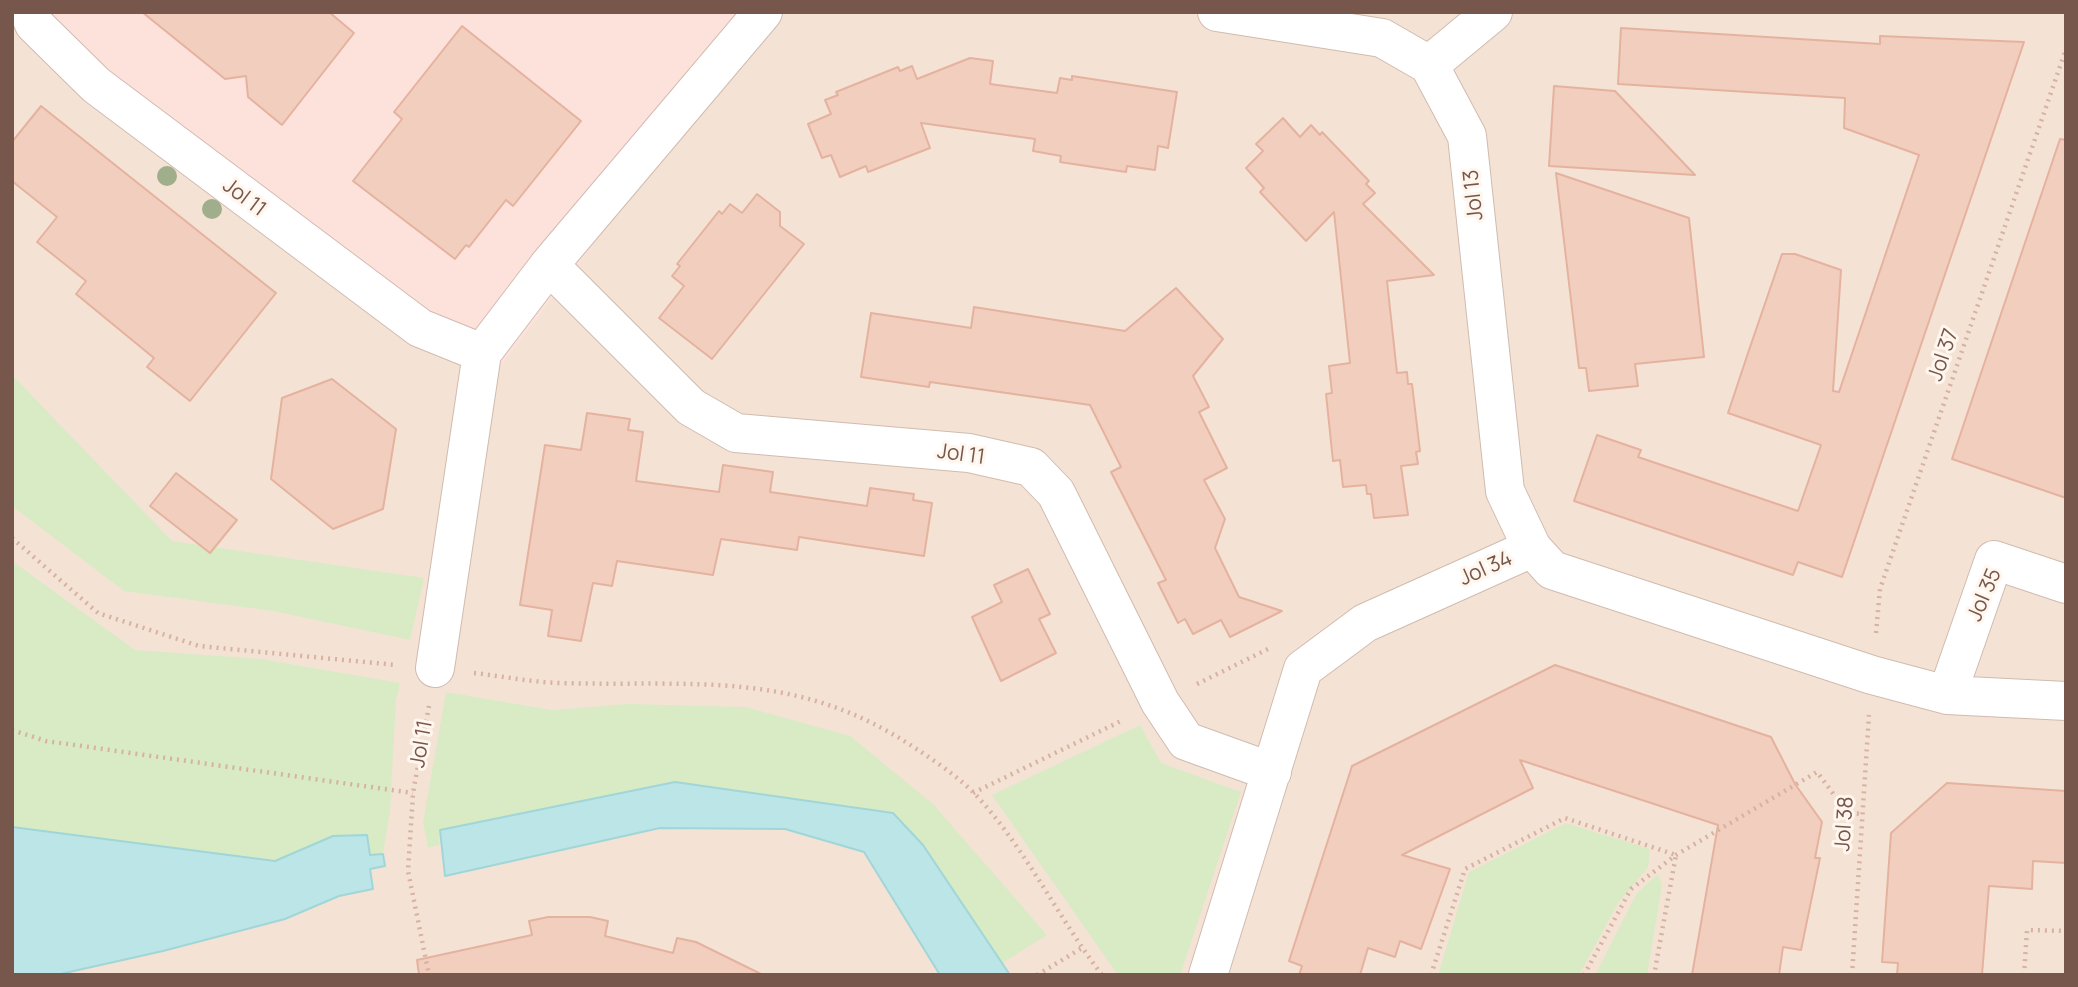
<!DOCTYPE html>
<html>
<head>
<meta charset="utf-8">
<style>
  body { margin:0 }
  #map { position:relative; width:2078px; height:987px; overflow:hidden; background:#fdf2e7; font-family:Manrope,sans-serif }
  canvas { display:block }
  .frame { position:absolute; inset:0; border:14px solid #77564b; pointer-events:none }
</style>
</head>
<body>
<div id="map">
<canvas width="2078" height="987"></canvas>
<div class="frame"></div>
</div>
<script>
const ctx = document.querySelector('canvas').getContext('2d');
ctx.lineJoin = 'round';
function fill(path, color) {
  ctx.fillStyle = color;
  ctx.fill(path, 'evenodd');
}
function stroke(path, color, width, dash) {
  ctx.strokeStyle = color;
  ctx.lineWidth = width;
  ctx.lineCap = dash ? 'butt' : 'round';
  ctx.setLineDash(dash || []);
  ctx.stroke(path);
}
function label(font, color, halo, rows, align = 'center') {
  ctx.font = font + ' Manrope,sans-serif';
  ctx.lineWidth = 6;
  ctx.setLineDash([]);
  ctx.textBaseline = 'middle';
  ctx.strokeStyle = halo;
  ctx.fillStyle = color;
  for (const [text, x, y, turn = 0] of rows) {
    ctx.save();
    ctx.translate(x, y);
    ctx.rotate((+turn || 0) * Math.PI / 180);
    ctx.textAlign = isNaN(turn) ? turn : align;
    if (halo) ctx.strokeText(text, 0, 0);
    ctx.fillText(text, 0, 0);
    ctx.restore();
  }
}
const residential = new Path2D(`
  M 12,12 L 2066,12 L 2066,975 L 12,975 Z`);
const commercial = new Path2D(`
  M 24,12 L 770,12 L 500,367 L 413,326 Z`);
const green = new Path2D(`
  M 12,375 L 172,541 L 424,578 L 410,640 L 273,611 L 124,591 L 12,506 Z
  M 12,561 L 135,650 L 261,659 L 400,683 L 396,700 L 390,811 L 383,854 L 371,855 L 367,835 L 333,837 L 275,861 L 12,827 Z
  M 446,692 L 552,710 L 628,704 L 746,707 L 850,736 L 933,804 L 1047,935 L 1002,963 L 923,845 L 892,813 L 440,830 L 439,845 L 428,848 L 423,822 Z
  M 1140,725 L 1161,763 L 1241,792 L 1180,975 L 1118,975 L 992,795 Z
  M 1566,823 L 1650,849 L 1648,867 L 1618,903 L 1579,975 L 1438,975 L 1469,872 Z
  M 1658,874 L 1662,885 L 1647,975 L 1595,975 L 1637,893 Z`);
const water = new Path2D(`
  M 675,782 L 893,813 L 923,845 L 1010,975 L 940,975 L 864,852 L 785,829 L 660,828 L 445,876 L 440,830 Z
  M 12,827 L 275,861 L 333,836 L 367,835 L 370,855 L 383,854 L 385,866 L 370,869 L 373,889 L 339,896 L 285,919 L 163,951 L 56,975 L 12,975 Z`);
const building = new Path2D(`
  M 142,12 L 329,12 L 354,33 L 282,125 L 248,97 L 246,76 L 225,79 Z
  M 462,26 L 581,121 L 513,206 L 506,200 L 469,247 L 466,245 L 455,259 L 353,181 L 402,119 L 394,112 Z
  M 1621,28 L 1880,44 L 1880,36 L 2024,42 L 1842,577 L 1798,562 L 1793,575 L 1574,501 L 1597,435 L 1641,450 L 1638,457 L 1798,511 L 1821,445 L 1728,413 L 1748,353 L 1782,254 L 1795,254 L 1841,270 L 1833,391 L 1839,392 L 1919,155 L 1844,128 L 1845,98 L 1618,84 Z
  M 970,58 L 993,61 L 990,84 L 1057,93 L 1060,78 L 1072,80 L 1072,76 L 1177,92 L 1168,148 L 1158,146 L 1155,170 L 1127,166 L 1126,172 L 1060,162 L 1061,156 L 1033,151 L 1035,139 L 921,123 L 930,148 L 868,172 L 866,166 L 840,177 L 831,155 L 822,158 L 808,124 L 831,114 L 825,100 L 838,95 L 836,92 L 898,67 L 900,71 L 912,66 L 917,79 Z
  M 1554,86 L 1615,91 L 1695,175 L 1549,166 Z
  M 41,106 L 276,293 L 190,401 L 147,367 L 154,358 L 76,294 L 86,281 L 37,242 L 57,217 L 12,181 L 12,142 Z
  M 1283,118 L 1300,137 L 1311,125 L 1320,135 L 1322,132 L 1369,181 L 1366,184 L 1375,193 L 1363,204 L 1434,275 L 1387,281 L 1397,373 L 1407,372 L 1408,384 L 1412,384 L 1420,451 L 1416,452 L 1418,464 L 1401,466 L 1408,515 L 1374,518 L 1371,494 L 1367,494 L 1366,485 L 1343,487 L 1340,460 L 1333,461 L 1326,394 L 1332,393 L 1329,366 L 1350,363 L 1334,212 L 1306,241 L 1260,192 L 1264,188 L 1246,168 L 1263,151 L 1256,144 Z
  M 2060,139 L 2066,140 L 2066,498 L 1952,459 Z
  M 1556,173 L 1689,218 L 1704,357 L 1635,364 L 1638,386 L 1589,391 L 1586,368 L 1579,368 Z
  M 757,194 L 780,212 L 780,226 L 804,244 L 712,359 L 659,318 L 684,286 L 672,276 L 680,266 L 677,264 L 719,211 L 722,214 L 730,204 L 742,213 Z
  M 1176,288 L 1223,339 L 1193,376 L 1209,407 L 1199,412 L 1227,468 L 1204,480 L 1225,519 L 1215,548 L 1239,597 L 1282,611 L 1230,637 L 1221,620 L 1193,634 L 1185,619 L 1178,623 L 1158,583 L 1166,580 L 1111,472 L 1121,467 L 1090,405 L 930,382 L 929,387 L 861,377 L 871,313 L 971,328 L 974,307 L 1125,331 Z
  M 332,379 L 396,429 L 383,509 L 333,529 L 271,479 L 282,398 Z
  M 587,413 L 630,419 L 628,430 L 643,432 L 636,481 L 719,492 L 723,465 L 773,472 L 770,492 L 867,506 L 870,488 L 914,494 L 913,500 L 932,503 L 924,556 L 799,537 L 797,550 L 721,539 L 713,575 L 617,561 L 612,586 L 593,583 L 581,641 L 548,636 L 552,610 L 520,605 L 545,445 L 581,450 Z
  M 176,473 L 237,520 L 210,553 L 150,506 Z
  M 1028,569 L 1050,614 L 1039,619 L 1056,653 L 1001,681 L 972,617 L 1002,602 L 994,585 Z
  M 1555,665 L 1771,737 L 1795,784 L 1822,822 L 1815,858 L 1820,858 L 1801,950 L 1783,947 L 1779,975 L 1692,975 L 1718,825 L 1520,760 L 1533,788 L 1402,855 L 1450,869 L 1421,949 L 1400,941 L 1395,957 L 1368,948 L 1360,975 L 1299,975 L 1302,966 L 1289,961 L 1352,766 Z
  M 1947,783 L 2066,791 L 2066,863 L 2033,861 L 2032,889 L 1989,886 L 1982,975 L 1897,975 L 1898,963 L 1882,962 L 1891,833 Z
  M 548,917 L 590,917 L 608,921 L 605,936 L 673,953 L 677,938 L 696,942 L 763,975 L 419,975 L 417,960 L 532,935 L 529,921 Z`);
const path = new Path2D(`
  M 12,538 L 98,613 L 199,646 L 396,665
  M 1876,633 L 1880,589 L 2066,49
  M 474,673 C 502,676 530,682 558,683 C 693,687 795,668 915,748 C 935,761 957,776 974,793 C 1025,847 1057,916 1102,975
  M 1197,684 L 1268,649
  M 429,706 L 413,793 L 408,871 L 429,975
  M 12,730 L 46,741 L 413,793
  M 973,793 L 1123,720
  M 1037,975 L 1082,948
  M 1431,975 L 1465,869 L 1565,818 L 1676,855 L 1654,975
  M 1584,975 L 1631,889 L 1676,855 L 1817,772 L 1847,812 L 1861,814
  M 1852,975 L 1869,715
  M 2024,975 L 2027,930 L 2066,931`);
const street = new Path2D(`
  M 29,12 L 34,24 L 96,85 L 420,328 L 482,353
  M 1217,12 L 1382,38 L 1429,65 L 1467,136 L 1505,491 L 1532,548
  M 1429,65 L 1493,12
  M 549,265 L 691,407 L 736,433 L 969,453 L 1031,467 L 1056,493 L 1160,702 L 1186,741 L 1272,772
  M 435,668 L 482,353 L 549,265 L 763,12
  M 1947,695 L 1994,560 L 2066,584
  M 1208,975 L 1303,669 L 1365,623 L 1532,548 L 1552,570 L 1872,675 L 1947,695 L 2066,701`);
const trees = [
  [167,176],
  [212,209]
];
const streetNames = [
  ["Jol 13",1474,195,-96],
  ["Jol 11",244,198,37],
  ["Jol 37",1944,355,-71],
  ["Jol 11",961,455,8],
  ["Jol 34",1486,569,-24],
  ["Jol 35",1985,595,-67],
  ["Jol 11",422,744,-80],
  ["Jol 38",1845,824,-86]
];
fill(residential, '#f4e3d5');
fill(commercial, '#fde2db');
fill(green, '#d8ebc5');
fill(water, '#bbe5e7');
stroke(water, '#a1d6d8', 2);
fill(building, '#f2cebe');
stroke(building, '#e5b29f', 2);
stroke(street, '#d1bbaf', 40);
stroke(path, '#d7b1a1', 4.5, [2, 5]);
stroke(street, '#fff', 38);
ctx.fillStyle = '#a1ae8b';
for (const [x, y] of trees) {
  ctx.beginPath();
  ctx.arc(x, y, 10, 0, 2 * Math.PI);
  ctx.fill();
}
label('21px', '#77564b', '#fff6ee', streetNames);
</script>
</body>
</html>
